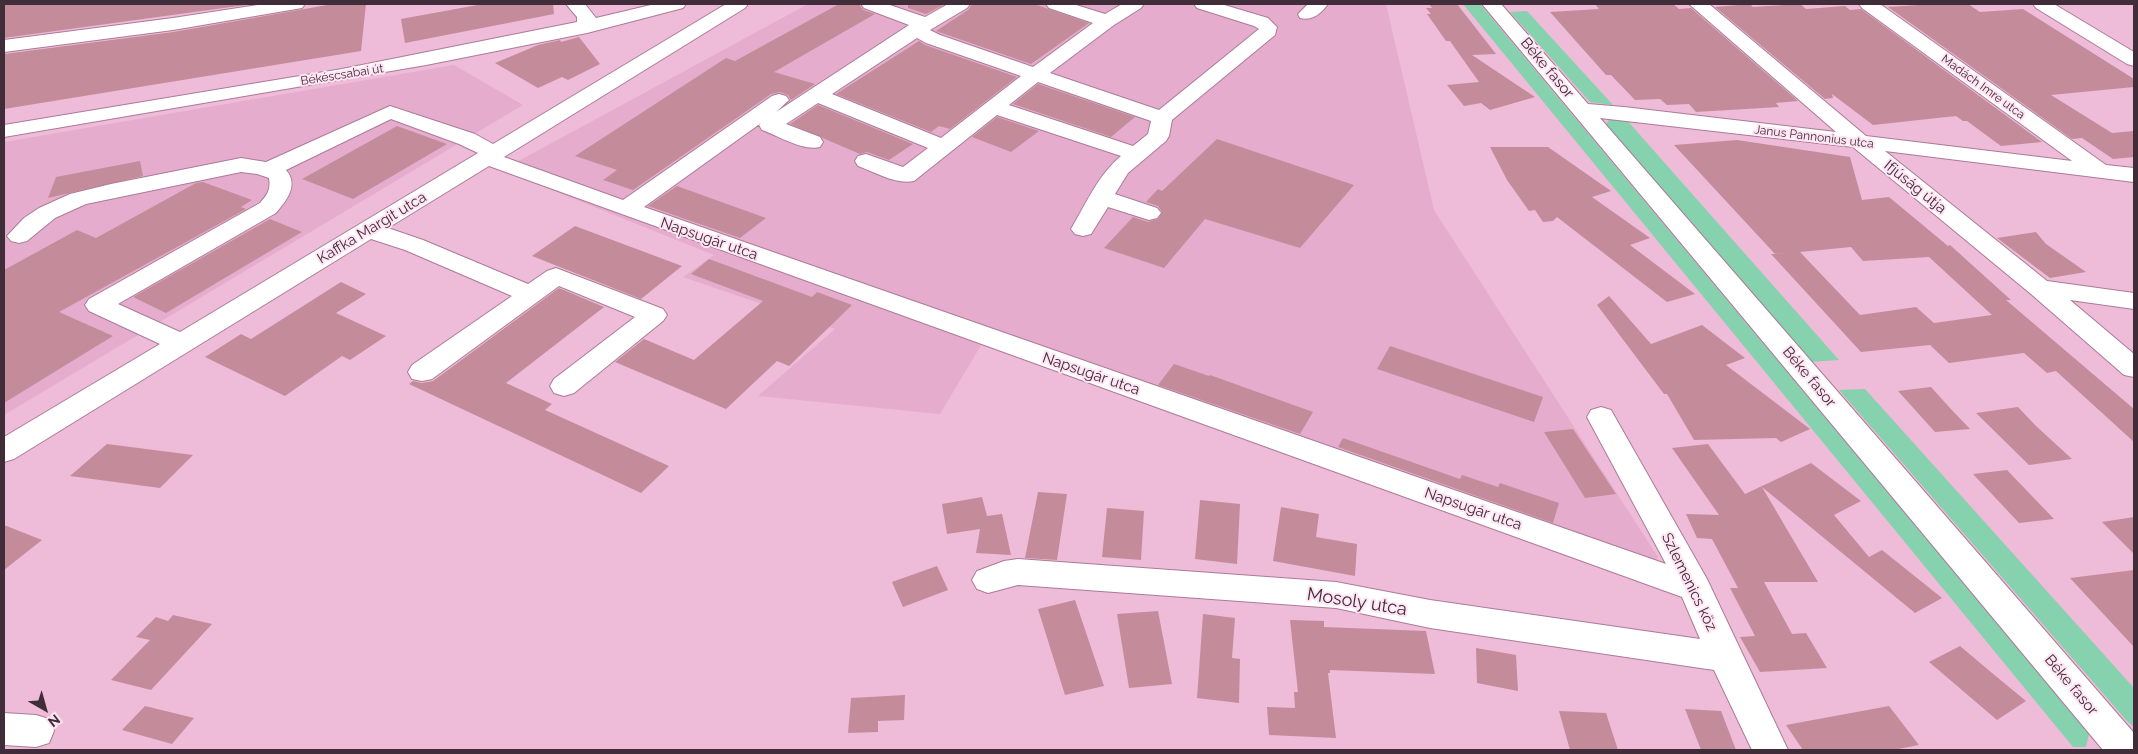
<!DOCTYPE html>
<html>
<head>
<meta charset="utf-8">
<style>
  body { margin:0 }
  #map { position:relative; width:2138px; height:754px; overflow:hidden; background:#eebbd8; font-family:Raleway,sans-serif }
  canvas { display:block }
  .frame { position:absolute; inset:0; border:5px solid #412d39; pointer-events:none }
  .north { position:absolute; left:20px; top:684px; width:50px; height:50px; -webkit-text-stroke:4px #ffe4f3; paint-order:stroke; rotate:142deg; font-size:14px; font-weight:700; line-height:20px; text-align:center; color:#412d39 }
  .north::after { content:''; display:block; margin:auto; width:18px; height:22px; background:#412d39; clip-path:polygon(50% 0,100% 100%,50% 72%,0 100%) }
</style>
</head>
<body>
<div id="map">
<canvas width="2138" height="754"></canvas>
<div class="frame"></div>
<div class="north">N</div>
</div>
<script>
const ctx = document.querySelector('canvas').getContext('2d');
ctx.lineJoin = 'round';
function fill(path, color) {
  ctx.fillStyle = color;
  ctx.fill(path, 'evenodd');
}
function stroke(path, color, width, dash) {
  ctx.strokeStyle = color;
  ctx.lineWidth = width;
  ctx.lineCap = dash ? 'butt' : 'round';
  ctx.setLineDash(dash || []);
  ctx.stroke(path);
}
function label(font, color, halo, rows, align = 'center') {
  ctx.font = font + ' Raleway,sans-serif';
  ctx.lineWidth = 4;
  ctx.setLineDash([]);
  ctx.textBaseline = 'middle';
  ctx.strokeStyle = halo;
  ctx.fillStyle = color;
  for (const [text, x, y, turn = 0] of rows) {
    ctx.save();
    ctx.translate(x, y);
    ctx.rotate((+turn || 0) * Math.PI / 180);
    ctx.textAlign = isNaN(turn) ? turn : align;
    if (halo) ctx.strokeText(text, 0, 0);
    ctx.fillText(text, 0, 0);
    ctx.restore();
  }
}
const built = new Path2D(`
  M 808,4 L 1386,4 L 1434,210 L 1658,557 L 1645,572 L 989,332 L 940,414 L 758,396 L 835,329 L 683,277 L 714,255 L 502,170 Z
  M 454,65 L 523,105 L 4,415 L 4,142 Z`);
const green = new Path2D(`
  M 1463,4 L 1480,4 L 2089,734 L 2086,747 L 2073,747 Z
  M 1527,11 L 1613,105 L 1590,102 L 1510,12 Z
  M 1625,118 L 1839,360 L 1810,362 L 1606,125 L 1609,119 Z
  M 1865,389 L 2134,688 L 2134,727 L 2127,721 L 1839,390 Z`);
const building = new Path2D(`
  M 4,4 L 253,4 L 4,38 Z
  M 333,4 L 366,4 L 361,51 L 4,109 L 4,54 L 173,32 Z
  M 483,4 L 553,4 L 554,14 L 405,43 L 401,19 Z
  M 839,4 L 859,4 L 863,10 L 875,14 L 774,72 L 815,84 L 791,100 L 788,95 L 780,92 L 771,94 L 633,190 L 603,180 L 617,170 L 575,156 L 726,58 L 735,61 Z
  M 908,4 L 945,4 L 926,14 L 908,8 Z
  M 972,4 L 1034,4 L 1089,23 L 1031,64 L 936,31 L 968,10 Z
  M 1429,4 L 1457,4 L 1496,54 L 1472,55 L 1535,97 L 1490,110 L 1481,103 L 1464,106 L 1447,85 L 1479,82 L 1450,41 L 1446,41 L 1427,14 L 1431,14 L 1426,8 L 1432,8 Z
  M 1595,4 L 1673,4 L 1679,9 L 1691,8 L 1798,101 L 1776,103 L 1779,107 L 1696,112 L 1689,104 L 1667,105 L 1660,99 L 1635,100 L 1611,75 L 1606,75 L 1550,12 L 1599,9 Z
  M 1750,4 L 1753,7 L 1800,4 L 1806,9 L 1845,6 L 1850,10 L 1861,9 L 2042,142 L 2001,146 L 1967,121 L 1963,121 L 1956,116 L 1873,125 L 1832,94 L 1833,98 L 1825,99 L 1715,7 Z
  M 1933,4 L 1968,4 L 1980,12 L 2023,9 L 2134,79 L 2134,87 L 2051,95 L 2112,133 L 2134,131 L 2134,157 L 2113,159 L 2082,138 L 2072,139 L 1888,7 Z
  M 579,37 L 600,64 L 568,80 L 562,77 L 538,88 L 495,63 L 538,45 L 560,40 L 561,42 Z
  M 919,41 L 925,45 L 1017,77 L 950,129 L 939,126 L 931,132 L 836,94 Z
  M 1038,84 L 1135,117 L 1111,137 L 1013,104 Z
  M 818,105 L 913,144 L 889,160 L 867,152 L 860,154 L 790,124 Z
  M 997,117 L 1039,131 L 1011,152 L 972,137 Z
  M 397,126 L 447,144 L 353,199 L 302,179 Z
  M 1217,139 L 1354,185 L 1300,248 L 1205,219 L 1164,268 L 1104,248 L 1133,217 L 1148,222 L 1158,219 L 1162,212 L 1158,206 L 1146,202 L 1158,189 L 1162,191 Z
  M 1737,140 L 1850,157 L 1862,200 L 1889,197 L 1948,246 L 1950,245 L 2011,300 L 2006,300 L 2134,409 L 2134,442 L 2056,371 L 2047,373 L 2024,353 L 1949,363 L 1930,345 L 1861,352 L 1771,254 L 1789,253 L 1775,254 L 1674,145 ZM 1851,247 L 1863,261 L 1929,257 L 1992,315 L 1934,323 L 1916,307 L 1860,315 L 1800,252 Z
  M 1490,147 L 1548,147 L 1611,191 L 1592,197 L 1650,238 L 1630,245 L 1695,294 L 1667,302 L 1557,217 L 1553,221 L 1543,222 L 1535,210 L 1529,211 L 1507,180 Z
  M 140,161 L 143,176 L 48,198 L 56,177 Z
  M 203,182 L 252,200 L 241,207 L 246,209 L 59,312 L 113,336 L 4,403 L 4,270 L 77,230 L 96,238 L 196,183 Z
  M 677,186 L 727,204 L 766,218 L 740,238 L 648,206 Z
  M 270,219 L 302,232 L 166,313 L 133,297 Z
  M 575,226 L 682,266 L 641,299 L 532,256 Z
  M 2036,232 L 2046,244 L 2086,272 L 2050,278 L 1997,238 Z
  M 709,259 L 812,297 L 817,292 L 852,305 L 789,366 L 777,361 L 726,409 L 615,362 L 644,339 L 694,360 L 763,301 L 691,274 Z
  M 341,282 L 366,294 L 336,313 L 386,336 L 350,360 L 342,356 L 285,396 L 205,357 L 241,334 L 251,339 Z
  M 559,288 L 604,307 L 506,383 L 552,404 L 545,410 L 669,466 L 641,493 L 409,384 L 413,381 L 422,383 L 433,381 Z
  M 1609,296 L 1651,344 L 1702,325 L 1745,358 L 1726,365 L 1810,429 L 1781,442 L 1776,438 L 1694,440 L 1667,394 L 1664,394 L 1597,305 Z
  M 1390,346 L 1543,397 L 1534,422 L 1377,369 Z
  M 1174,364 L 1209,376 L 1210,375 L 1313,412 L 1300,434 L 1158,385 Z
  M 1931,387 L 1950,408 L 1970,429 L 1935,432 L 1898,391 Z
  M 2018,407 L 2035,425 L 2072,459 L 2029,465 L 1976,413 Z
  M 1573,429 L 1616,494 L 1585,498 L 1544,432 Z
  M 1343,438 L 1460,479 L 1462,475 L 1498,487 L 1500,483 L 1559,503 L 1553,523 L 1338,447 Z
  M 107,444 L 193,455 L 160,488 L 70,476 Z
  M 1708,444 L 1745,494 L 1811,463 L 1861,501 L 1834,515 L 1869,557 L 1882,550 L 1942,598 L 1915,613 L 1762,487 L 1818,582 L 1764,582 L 1792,634 L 1806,633 L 1827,668 L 1760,672 L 1740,637 L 1755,636 L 1730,588 L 1738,588 L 1712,539 L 1697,538 L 1686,514 L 1719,515 L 1672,448 Z
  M 2007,470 L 2054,519 L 2019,523 L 1973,474 Z
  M 1038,492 L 1067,494 L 1057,560 L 1025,558 Z
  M 982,497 L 987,516 L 1002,514 L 1011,555 L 976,553 L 980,529 L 947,534 L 942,504 Z
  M 1200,500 L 1240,504 L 1237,564 L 1195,559 Z
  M 1281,507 L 1319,514 L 1316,537 L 1357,544 L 1355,576 L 1273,561 Z
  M 1107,508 L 1144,511 L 1141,560 L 1102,557 Z
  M 2134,517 L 2134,554 L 2102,522 Z
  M 4,525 L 42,540 L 4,570 Z
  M 937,566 L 948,590 L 903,607 L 892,582 Z
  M 2134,570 L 2134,647 L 2070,578 Z
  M 1075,600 L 1104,686 L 1065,695 L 1038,609 Z
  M 1158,611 L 1172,684 L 1129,688 L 1117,614 Z
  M 1203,614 L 1235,618 L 1232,658 L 1240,659 L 1239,703 L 1197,698 Z
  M 173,615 L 212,624 L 151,690 L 111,680 L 150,640 L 136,637 L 156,617 L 168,621 Z
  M 1290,620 L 1324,621 L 1324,627 L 1426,631 L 1435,674 L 1330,670 L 1330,673 L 1328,673 L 1336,738 L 1269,735 L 1267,707 L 1295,708 L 1294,692 L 1298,692 Z
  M 1960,646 L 1992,673 L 2026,701 L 1997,720 L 1929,662 Z
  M 1476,648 L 1516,655 L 1518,691 L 1477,683 Z
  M 905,695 L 904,720 L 878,721 L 878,732 L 848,733 L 851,698 Z
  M 145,706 L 194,718 L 172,744 L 122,730 Z
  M 1889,706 L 1919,745 L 1893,750 L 1803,750 L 1786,725 Z
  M 1685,709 L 1721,711 L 1736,750 L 1701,750 Z
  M 1559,711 L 1606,713 L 1618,750 L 1570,750 Z`);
const minor = new Path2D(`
  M 264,4 L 305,4 L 302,8 L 296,9 L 173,30 L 4,52 L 4,40 L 173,18 Z
  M 566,4 L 585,4 L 596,18 L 655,4 L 686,4 L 683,8 L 587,33 L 426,65 L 4,137 L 4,125 L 342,69 L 577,22 L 577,17 Z
  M 726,4 L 748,4 L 745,8 L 504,157 L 623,200 L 772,96 L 779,94 L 786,96 L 789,100 L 776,112 L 909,25 L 864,8 L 861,4 L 887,4 L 925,17 L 948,4 L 970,4 L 967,8 L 930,30 L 940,35 L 1033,67 L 1093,23 L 1049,8 L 1046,4 L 1073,4 L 1105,14 L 1122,4 L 1144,4 L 1141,8 L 1114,25 L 1050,73 L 1159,110 L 1259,29 L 1254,26 L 1197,8 L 1194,4 L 1221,4 L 1268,18 L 1277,27 L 1275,35 L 1172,120 L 1169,136 L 1166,141 L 1128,173 L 1115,194 L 1157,208 L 1161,213 L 1157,218 L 1149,220 L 1108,207 L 1091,234 L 1083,236 L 1075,234 L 1071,229 C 1086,204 1098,175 1121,156 L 997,115 L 914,181 C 896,185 875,172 858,166 L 855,161 L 858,156 L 866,154 L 903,167 L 928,148 L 818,103 L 786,124 L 820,137 L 823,142 L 820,147 C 802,151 779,136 762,130 L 759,125 L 761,123 L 644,207 L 1666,564 L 1587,417 L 1591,410 L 1601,407 L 1611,410 L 1707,579 L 1788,750 L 1752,750 L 1714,670 L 1430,628 L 1336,608 L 1018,585 L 988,593 L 977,589 L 972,580 L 977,571 L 1004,561 L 1018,559 L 1336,582 L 1430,600 L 1700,639 L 1682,597 L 489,166 L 388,228 L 423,240 L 528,284 L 547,271 L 556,268 L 663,309 L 667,315 L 663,321 L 574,393 L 564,396 L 554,393 L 550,386 L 554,379 L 635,317 L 559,286 L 432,379 L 422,381 L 412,379 L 408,372 L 412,365 L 512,296 L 405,250 L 371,239 L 14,459 L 4,462 L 4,437 L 160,344 L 89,311 L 85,305 L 89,299 L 260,203 C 267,195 271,190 269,178 L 257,174 L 241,172 L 86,204 L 55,218 L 27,241 L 19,243 L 11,241 L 7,236 L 24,218 L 39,208 L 70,194 L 111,184 L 241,158 L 266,162 L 390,106 L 475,134 L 493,144 ZM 917,38 L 926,43 L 1021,76 L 941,138 L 832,94 ZM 1038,82 L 1151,121 L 1148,134 L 1133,146 L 1009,105 ZM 391,119 L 459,144 L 478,153 L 180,332 L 118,304 L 276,213 C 287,200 299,185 286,170 Z
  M 1308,4 L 1328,4 C 1321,14 1312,21 1300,18 L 1298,14 Z
  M 1482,4 L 1501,4 L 1588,104 L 1624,107 L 1836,132 L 1689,4 L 1709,4 L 1866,136 L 2072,161 L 1862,8 L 1859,4 L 1880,4 L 2106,165 L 2134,168 L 2134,182 L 1885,151 L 2047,281 L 2134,293 L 2134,309 L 2070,300 L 2134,354 L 2134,377 L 2124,375 L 2031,294 L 1853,147 L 1600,118 L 2134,733 L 2134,750 L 2103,750 Z
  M 2033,4 L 2054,4 L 2134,52 L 2134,66 L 2127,64 L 2036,8 Z
  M 4,713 L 36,715 L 49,719 L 54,731 L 49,743 L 36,747 L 4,745 Z`);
const farStreetnames = [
  ["Békéscsabai út",342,75,-9],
  ["Madách Imre utca",1983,87,36],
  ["Janus Pannonius utca",1814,137,7]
];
const streetNames = [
  ["Béke fasor",1547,68,50],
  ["Ifjúság útja",1915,187,39],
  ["Kaffka Margit utca",372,228,-31],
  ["Napsugár utca",709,239,19],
  ["Napsugár utca",1091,374,19],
  ["Béke fasor",1809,377,50],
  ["Napsugár utca",1473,509,19],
  ["Szlemenics köz",1689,582,64],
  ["Béke fasor",2071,685,50]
];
const nearStreetnames = [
  ["Mosoly utca",1357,602,9]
];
fill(built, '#e6acce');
fill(green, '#86d2ae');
fill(building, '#c48c9a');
stroke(minor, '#ab7b97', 2);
fill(minor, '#fff');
label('12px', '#412d39', '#ffe4f3', farStreetnames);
label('15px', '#412d39', '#ffe4f3', streetNames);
label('18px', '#412d39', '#ffe4f3', nearStreetnames);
</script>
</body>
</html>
